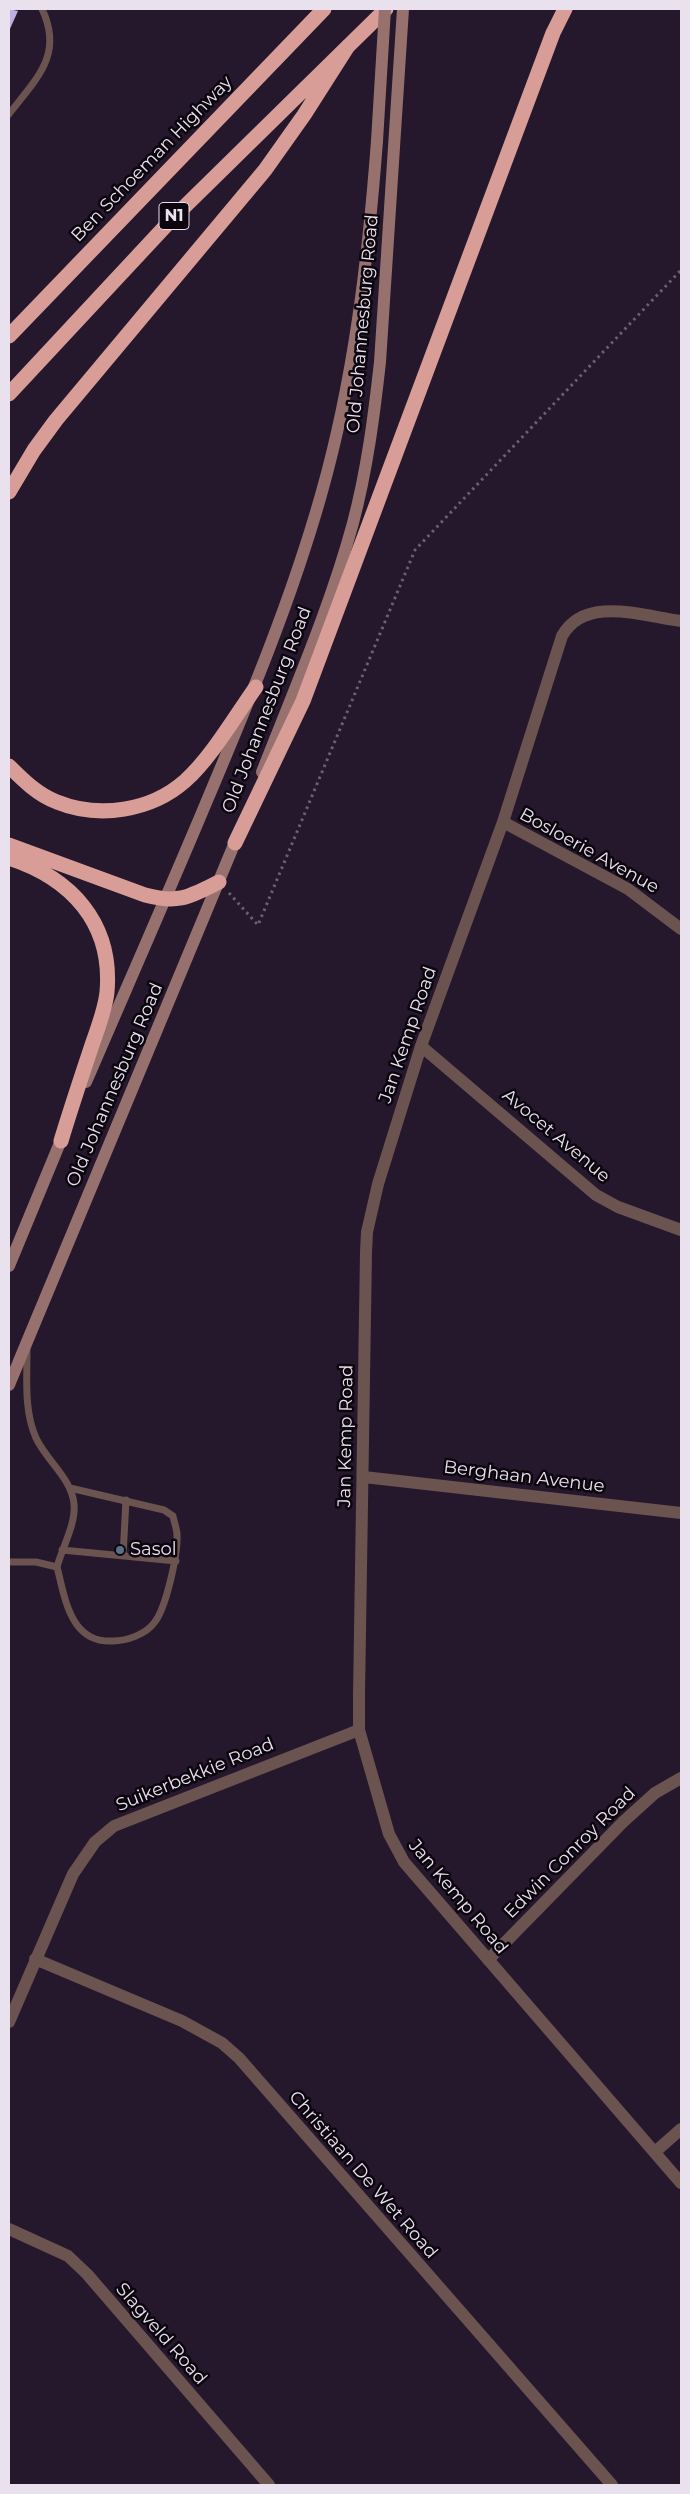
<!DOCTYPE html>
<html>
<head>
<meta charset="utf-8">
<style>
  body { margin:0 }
  #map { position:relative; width:690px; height:2494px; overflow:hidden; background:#25172c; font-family:Montserrat,sans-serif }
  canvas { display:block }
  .frame { position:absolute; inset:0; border:10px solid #eae1ef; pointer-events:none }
</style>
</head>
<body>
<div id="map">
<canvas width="690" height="2494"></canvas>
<div class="frame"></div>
</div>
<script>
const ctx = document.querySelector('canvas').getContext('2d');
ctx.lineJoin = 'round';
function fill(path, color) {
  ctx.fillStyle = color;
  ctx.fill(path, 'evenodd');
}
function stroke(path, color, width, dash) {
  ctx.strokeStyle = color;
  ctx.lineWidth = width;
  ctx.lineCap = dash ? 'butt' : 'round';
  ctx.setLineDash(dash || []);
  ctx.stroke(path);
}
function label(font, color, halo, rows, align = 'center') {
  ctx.font = font + ' Montserrat,sans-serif';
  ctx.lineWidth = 5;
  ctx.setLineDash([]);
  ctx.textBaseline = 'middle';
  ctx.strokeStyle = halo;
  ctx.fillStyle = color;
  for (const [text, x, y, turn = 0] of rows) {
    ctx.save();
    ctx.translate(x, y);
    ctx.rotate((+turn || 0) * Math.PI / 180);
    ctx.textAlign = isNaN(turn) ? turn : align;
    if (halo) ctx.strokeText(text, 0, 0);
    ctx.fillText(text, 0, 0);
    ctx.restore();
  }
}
const building = new Path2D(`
  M 9,9 L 18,11 L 9,31 Z`);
const path = new Path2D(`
  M 229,893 L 258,925 L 415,550 L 681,270`);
const service = new Path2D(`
  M 9,114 C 36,79 64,55 42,9
  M 62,1550 L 176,1561
  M 123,1556 L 126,1500
  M 9,1562 L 36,1562 L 57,1567 C 62,1548 76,1524 74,1504 C 72,1479 46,1460 36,1438 C 24,1411 27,1380 27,1351
  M 57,1567 C 62,1586 65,1608 77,1625 C 86,1637 98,1642 113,1641 C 127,1641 146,1634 154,1623 C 166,1609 178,1554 177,1535 C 177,1529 174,1522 173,1516 L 164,1510 L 70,1488`);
const minor = new Path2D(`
  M 681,621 C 642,616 585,595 562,636 L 503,822 L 421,1046 L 378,1184 L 367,1232 L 366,1252 L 359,1694 L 359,1730 L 389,1834 L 404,1862 L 681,2183
  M 503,822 L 628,889 L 681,929
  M 421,1046 L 596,1195 L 618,1207 L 681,1230
  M 364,1477 L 681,1513
  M 35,1959 L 182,2021 L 222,2043 L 239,2058 L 612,2485
  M 488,1960 L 623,1822 L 655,1793 L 681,1778
  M 9,2022 L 73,1874 L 95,1842 L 114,1826 L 359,1730
  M 655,2152 L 681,2129
  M 9,2229 L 68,2256 L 87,2274 L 269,2485`);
const secondary = new Path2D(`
  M 262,772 C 294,690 330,608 353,523 C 367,470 374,416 380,362 L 403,9
  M 86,1082 C 126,989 167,896 206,803 C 249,701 291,601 321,495 C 354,379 368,260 377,141
  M 9,1266 L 64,1133
  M 9,1385 L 238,835`);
const motorway = new Path2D(`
  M 9,336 L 324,9
  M 9,394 L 173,218 L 386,9
  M 9,492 L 34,450 L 56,420 L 265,170 L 304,115 L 348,46
  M 9,766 C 23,780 38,795 57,802 C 99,819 151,811 185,781 C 211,758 236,715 256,687
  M 235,843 L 303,701 L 553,33 L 565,9
  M 9,845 L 145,895 C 179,904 189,897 219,882
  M 9,858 C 71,878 113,923 107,992 C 105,1012 96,1032 90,1051 C 80,1081 70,1111 61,1141`);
const secondaryBridge = new Path2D(`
  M 377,141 L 385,9`);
const markers = [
  [120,1550,5,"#5c6f8a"]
];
const shields = [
  [174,216,30]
];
const shieldNames = [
  ["N1",174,216]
];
const streetNames = [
  ["Ben Schoeman Highway",152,159,-46],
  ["Old Johannesburg Road",363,324,-85],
  ["Old Johannesburg Road",267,710,-69],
  ["Bosloerie Avenue",589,851,29],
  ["Jan Kemp Road",408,1035,-71],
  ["Old Johannesburg Road",115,1085,-67],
  ["Avocet Avenue",556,1136,40],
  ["Jan Kemp Road",346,1436,-89],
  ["Berghaan Avenue",524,1477,7],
  ["Suikerbekkie Road",195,1775,-22],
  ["Edwin Conroy Road",570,1853,-45],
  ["Jan Kemp Road",458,1897,50],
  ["Christiaan De Wet Road",363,2175,49],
  ["Slagveld Road",161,2334,49]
];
const poiNames = [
  ["Sasol",130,1550]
];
fill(building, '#bdafe2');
stroke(path, '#6c6073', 3, [2.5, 4]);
stroke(service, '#6b5350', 7);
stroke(minor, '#6b5350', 12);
stroke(secondary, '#97716d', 12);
stroke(motorway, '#d89d97', 15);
stroke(secondaryBridge, '#97716d', 12);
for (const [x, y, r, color] of markers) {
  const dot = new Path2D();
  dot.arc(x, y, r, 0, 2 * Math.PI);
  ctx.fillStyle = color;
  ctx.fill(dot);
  stroke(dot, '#0b060e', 2);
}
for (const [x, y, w] of shields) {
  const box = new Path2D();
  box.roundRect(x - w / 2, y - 13.5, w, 27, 4);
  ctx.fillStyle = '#0b060e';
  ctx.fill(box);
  stroke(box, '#eae1ef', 1);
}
label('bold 16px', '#eae1ef', null, shieldNames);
label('18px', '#eae1ef', '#0b060e', streetNames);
label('18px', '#eae1ef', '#0b060e', poiNames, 'left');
</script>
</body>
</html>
